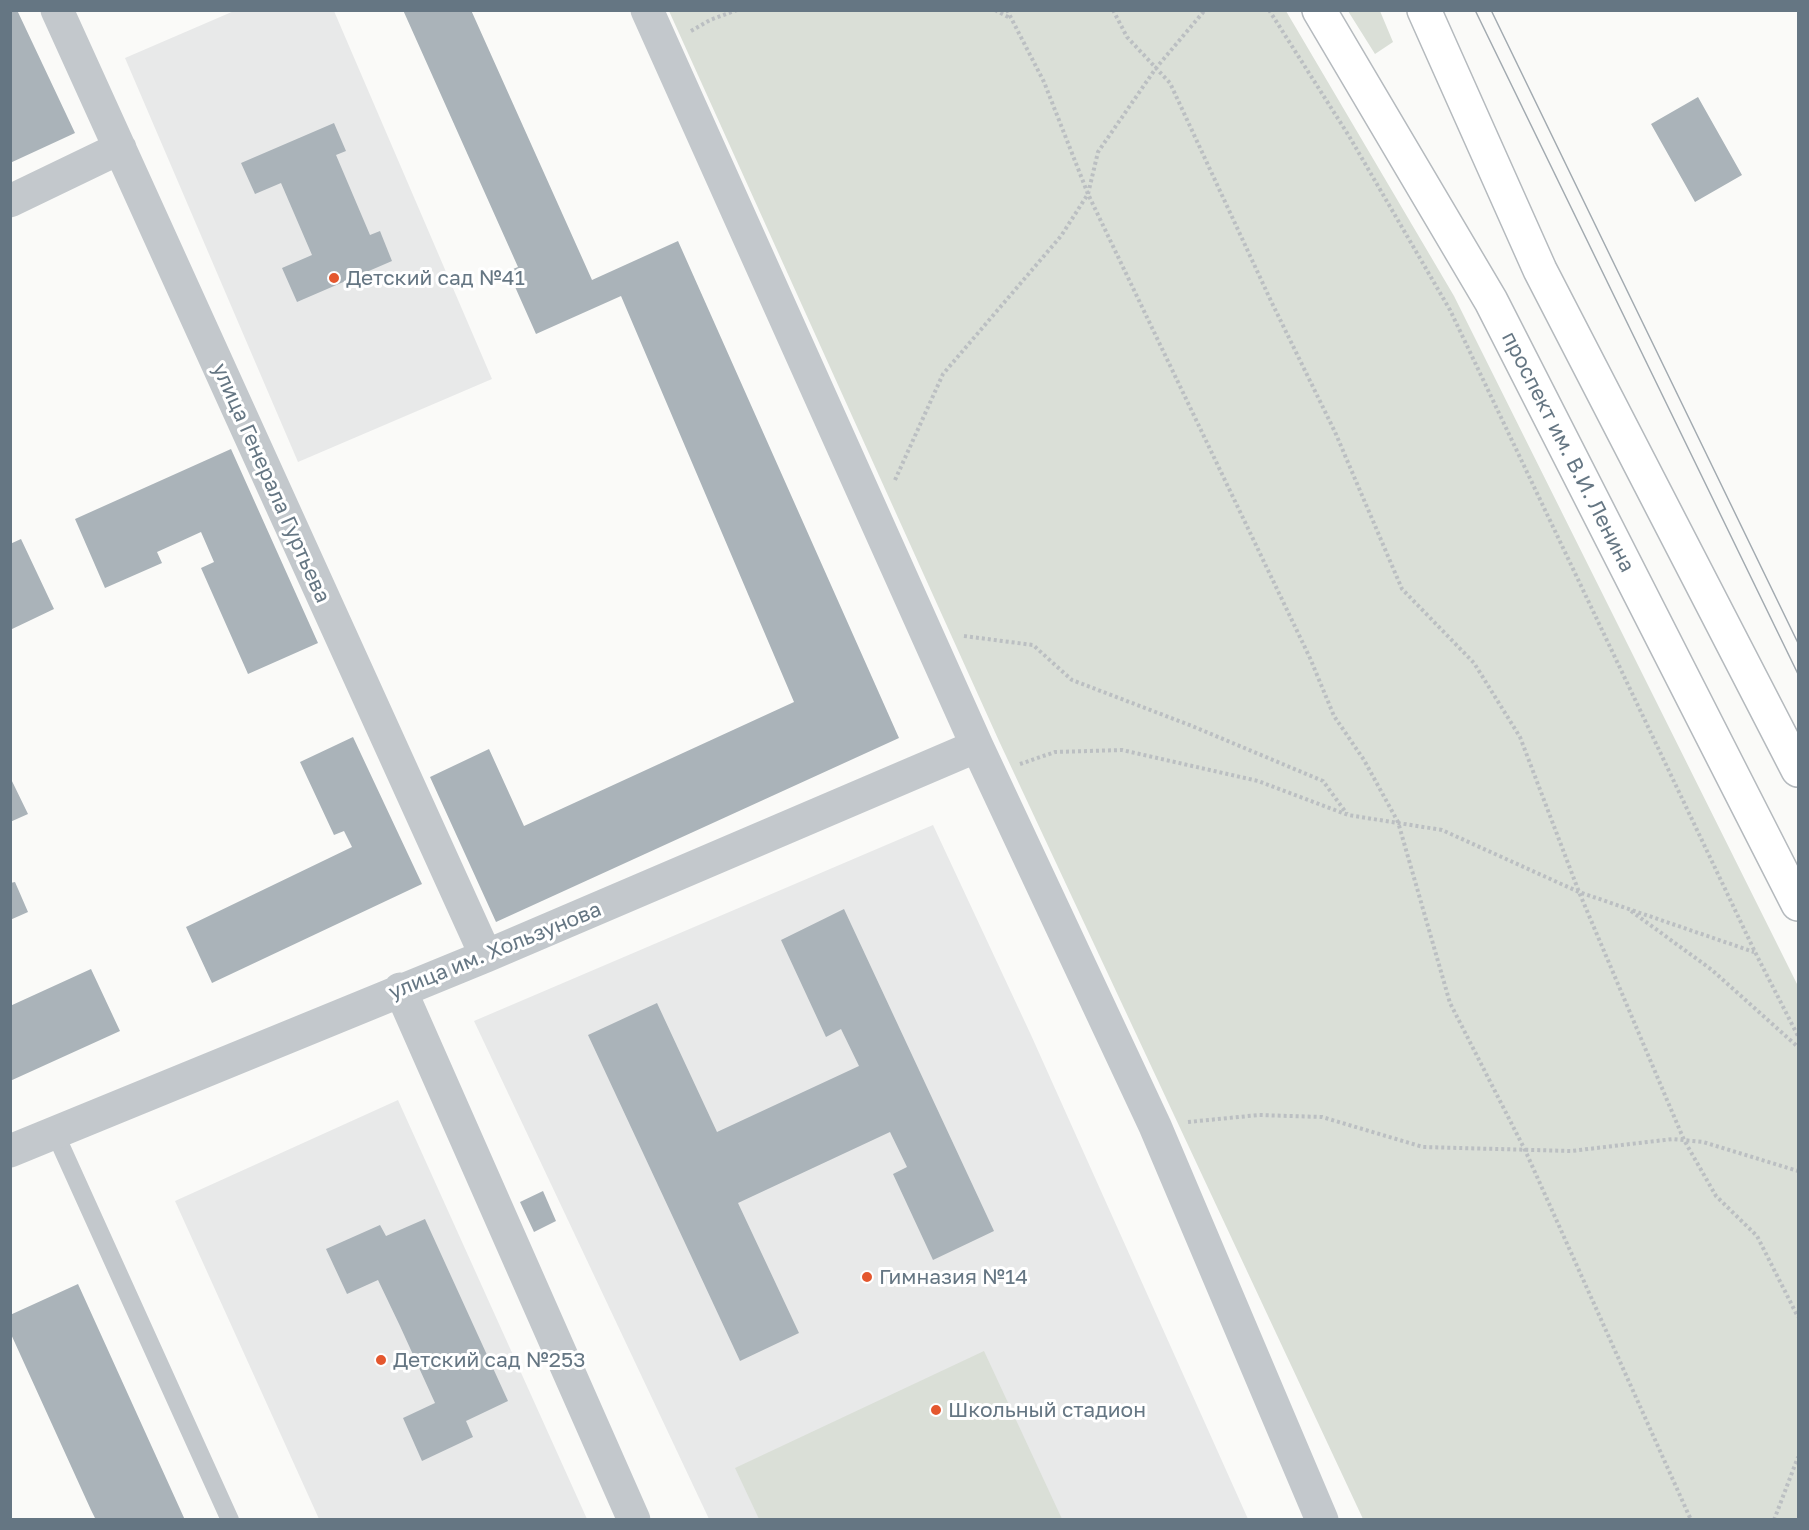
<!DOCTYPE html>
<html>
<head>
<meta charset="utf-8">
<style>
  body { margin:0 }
  #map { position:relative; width:1809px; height:1530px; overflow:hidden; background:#fafaf8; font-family:"Golos Text",sans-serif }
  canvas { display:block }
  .frame { position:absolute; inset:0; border:12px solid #657683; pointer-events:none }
</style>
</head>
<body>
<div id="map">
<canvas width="1809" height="1530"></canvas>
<div class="frame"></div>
</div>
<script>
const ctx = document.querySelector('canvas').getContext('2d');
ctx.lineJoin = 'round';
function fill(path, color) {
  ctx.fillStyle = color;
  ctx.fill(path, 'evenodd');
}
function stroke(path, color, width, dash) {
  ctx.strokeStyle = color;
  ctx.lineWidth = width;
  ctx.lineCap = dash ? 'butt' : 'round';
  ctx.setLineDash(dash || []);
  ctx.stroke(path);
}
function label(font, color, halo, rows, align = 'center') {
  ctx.font = font + ' "Golos Text",sans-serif';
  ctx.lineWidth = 6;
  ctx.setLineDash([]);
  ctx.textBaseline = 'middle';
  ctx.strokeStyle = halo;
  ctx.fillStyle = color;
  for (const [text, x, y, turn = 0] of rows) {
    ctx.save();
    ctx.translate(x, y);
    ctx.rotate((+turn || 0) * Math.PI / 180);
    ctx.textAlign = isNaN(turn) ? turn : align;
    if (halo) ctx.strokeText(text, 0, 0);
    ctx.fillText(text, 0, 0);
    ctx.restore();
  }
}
const built = new Path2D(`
  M 234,11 L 334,11 L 492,379 L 298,462 L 125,58 Z
  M 933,825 L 1031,1035 L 1248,1519 L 709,1519 L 474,1021 Z
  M 398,1100 L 587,1519 L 319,1519 L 175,1201 Z`);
const green = new Path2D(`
  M 669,11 L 1286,11 L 1454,296 L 1798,986 L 1798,1519 L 1363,1519 L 999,741 Z
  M 1348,11 L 1380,11 L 1393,42 L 1375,54 Z
  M 984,1351 L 1062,1519 L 759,1519 L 735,1468 Z`);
const building = new Path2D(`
  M 10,10 L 17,10 L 75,133 L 10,163 Z
  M 403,10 L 471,10 L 592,280 L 678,241 L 899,738 L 496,922 L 430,777 L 489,749 L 524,826 L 794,702 L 621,296 L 536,334 L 508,271 L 518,267 Z
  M 1698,97 L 1742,175 L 1695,202 L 1651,124 Z
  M 334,123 L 346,151 L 336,155 L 370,235 L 380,231 L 392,261 L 297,302 L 282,268 L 312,255 L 281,183 L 255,194 L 241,163 Z
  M 231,449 L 318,643 L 248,674 L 201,568 L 214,562 L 201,532 L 157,552 L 162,563 L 105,588 L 75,519 Z
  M 21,539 L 54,609 L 10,630 L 10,544 Z
  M 353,737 L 422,884 L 212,983 L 186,927 L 352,847 L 344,831 L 334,835 L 300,762 Z
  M 10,777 L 28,814 L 10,822 Z
  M 15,882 L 28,912 L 10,920 L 10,883 Z
  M 844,909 L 994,1231 L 933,1260 L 893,1174 L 907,1167 L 890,1132 L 738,1203 L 799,1333 L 740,1361 L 588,1035 L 657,1003 L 717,1132 L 859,1066 L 841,1029 L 826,1037 L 781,940 Z
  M 91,969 L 120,1031 L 10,1081 L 10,1006 Z
  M 543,1191 L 556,1221 L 534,1232 L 520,1202 Z
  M 425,1219 L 508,1401 L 466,1421 L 473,1437 L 422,1461 L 403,1418 L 435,1403 L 400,1326 L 378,1280 L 347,1294 L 326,1249 L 380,1225 L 386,1236 Z
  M 78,1284 L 185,1520 L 96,1520 L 91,1510 L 10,1332 L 10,1315 Z`);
const path = new Path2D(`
  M 995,10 L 1010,18
  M 1007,10 L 1044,82 L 1088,194 L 1310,658 L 1334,716 L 1364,760 L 1398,822 L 1450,1003 L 1525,1150 L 1691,1520
  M 1113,10 L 1127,37 L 1170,83 L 1271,301 L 1335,432 L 1402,589 L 1474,663 L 1520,737 L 1579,892 L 1684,1140 L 1716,1196 L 1757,1236 L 1798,1317
  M 1269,10 L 1349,136 L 1450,310 L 1755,952 L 1798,1036
  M 691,31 L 710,20 L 737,10
  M 895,480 L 943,374 L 1061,236 L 1088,194 L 1098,152 L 1156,68 L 1205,10
  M 964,636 L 1033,645 L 1072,680 L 1192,726 L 1323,781 L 1347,814
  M 1020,764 L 1055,752 L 1122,750 L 1258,781 L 1348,815 L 1442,830 L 1579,892 L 1754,952
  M 1631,911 L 1712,970 L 1798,1047
  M 1188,1122 L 1259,1115 L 1322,1117 L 1423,1147 L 1571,1151 L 1673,1139 L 1703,1142 L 1798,1171
  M 1774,1520 L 1798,1457`);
const lane = new Path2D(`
  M 55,1133 L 230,1520`);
const street = new Path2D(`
  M 57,10 L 486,956
  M 647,10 L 977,746 L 1155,1126 L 1322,1520
  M 10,201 L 120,148
  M 400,989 L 634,1520
  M 10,1151 L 486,956 L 977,746`);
const primary = new Path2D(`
  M 1319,10 L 1491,301 L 1798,904
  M 1424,10 L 1540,270 L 1798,770`);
const tram = new Path2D(`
  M 1475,10 L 1798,674
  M 1491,10 L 1798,643`);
const markers = [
  [334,278,6,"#e4572e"],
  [867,1277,6,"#e4572e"],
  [381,1360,6,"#e4572e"],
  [936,1410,6,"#e4572e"]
];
const poiNames = [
  ["Детский сад №41",346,278],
  ["Гимназия №14",879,1277],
  ["Детский сад №253",393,1360],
  ["Школьный стадион",948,1410]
];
const streetNames = [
  ["проспект им. В.И. Ленина",1568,452,63],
  ["улица Генерала Гуртьева",271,483,66],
  ["улица им. Хользунова",495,951,-22]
];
fill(built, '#e8e9e9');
fill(green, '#dadfd7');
fill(building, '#aab3b9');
stroke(primary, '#b5babe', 36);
stroke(path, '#bbbfc2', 4, [3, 3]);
stroke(lane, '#c3c8cc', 18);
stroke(street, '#c3c8cc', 33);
stroke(primary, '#fff', 33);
stroke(tram, '#a2aab0', 1.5);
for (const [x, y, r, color] of markers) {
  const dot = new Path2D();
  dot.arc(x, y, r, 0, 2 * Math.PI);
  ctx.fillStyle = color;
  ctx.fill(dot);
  stroke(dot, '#fff', 2);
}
label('21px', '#657683', '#fff', poiNames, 'left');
label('21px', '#657683', '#fff', streetNames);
</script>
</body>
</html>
